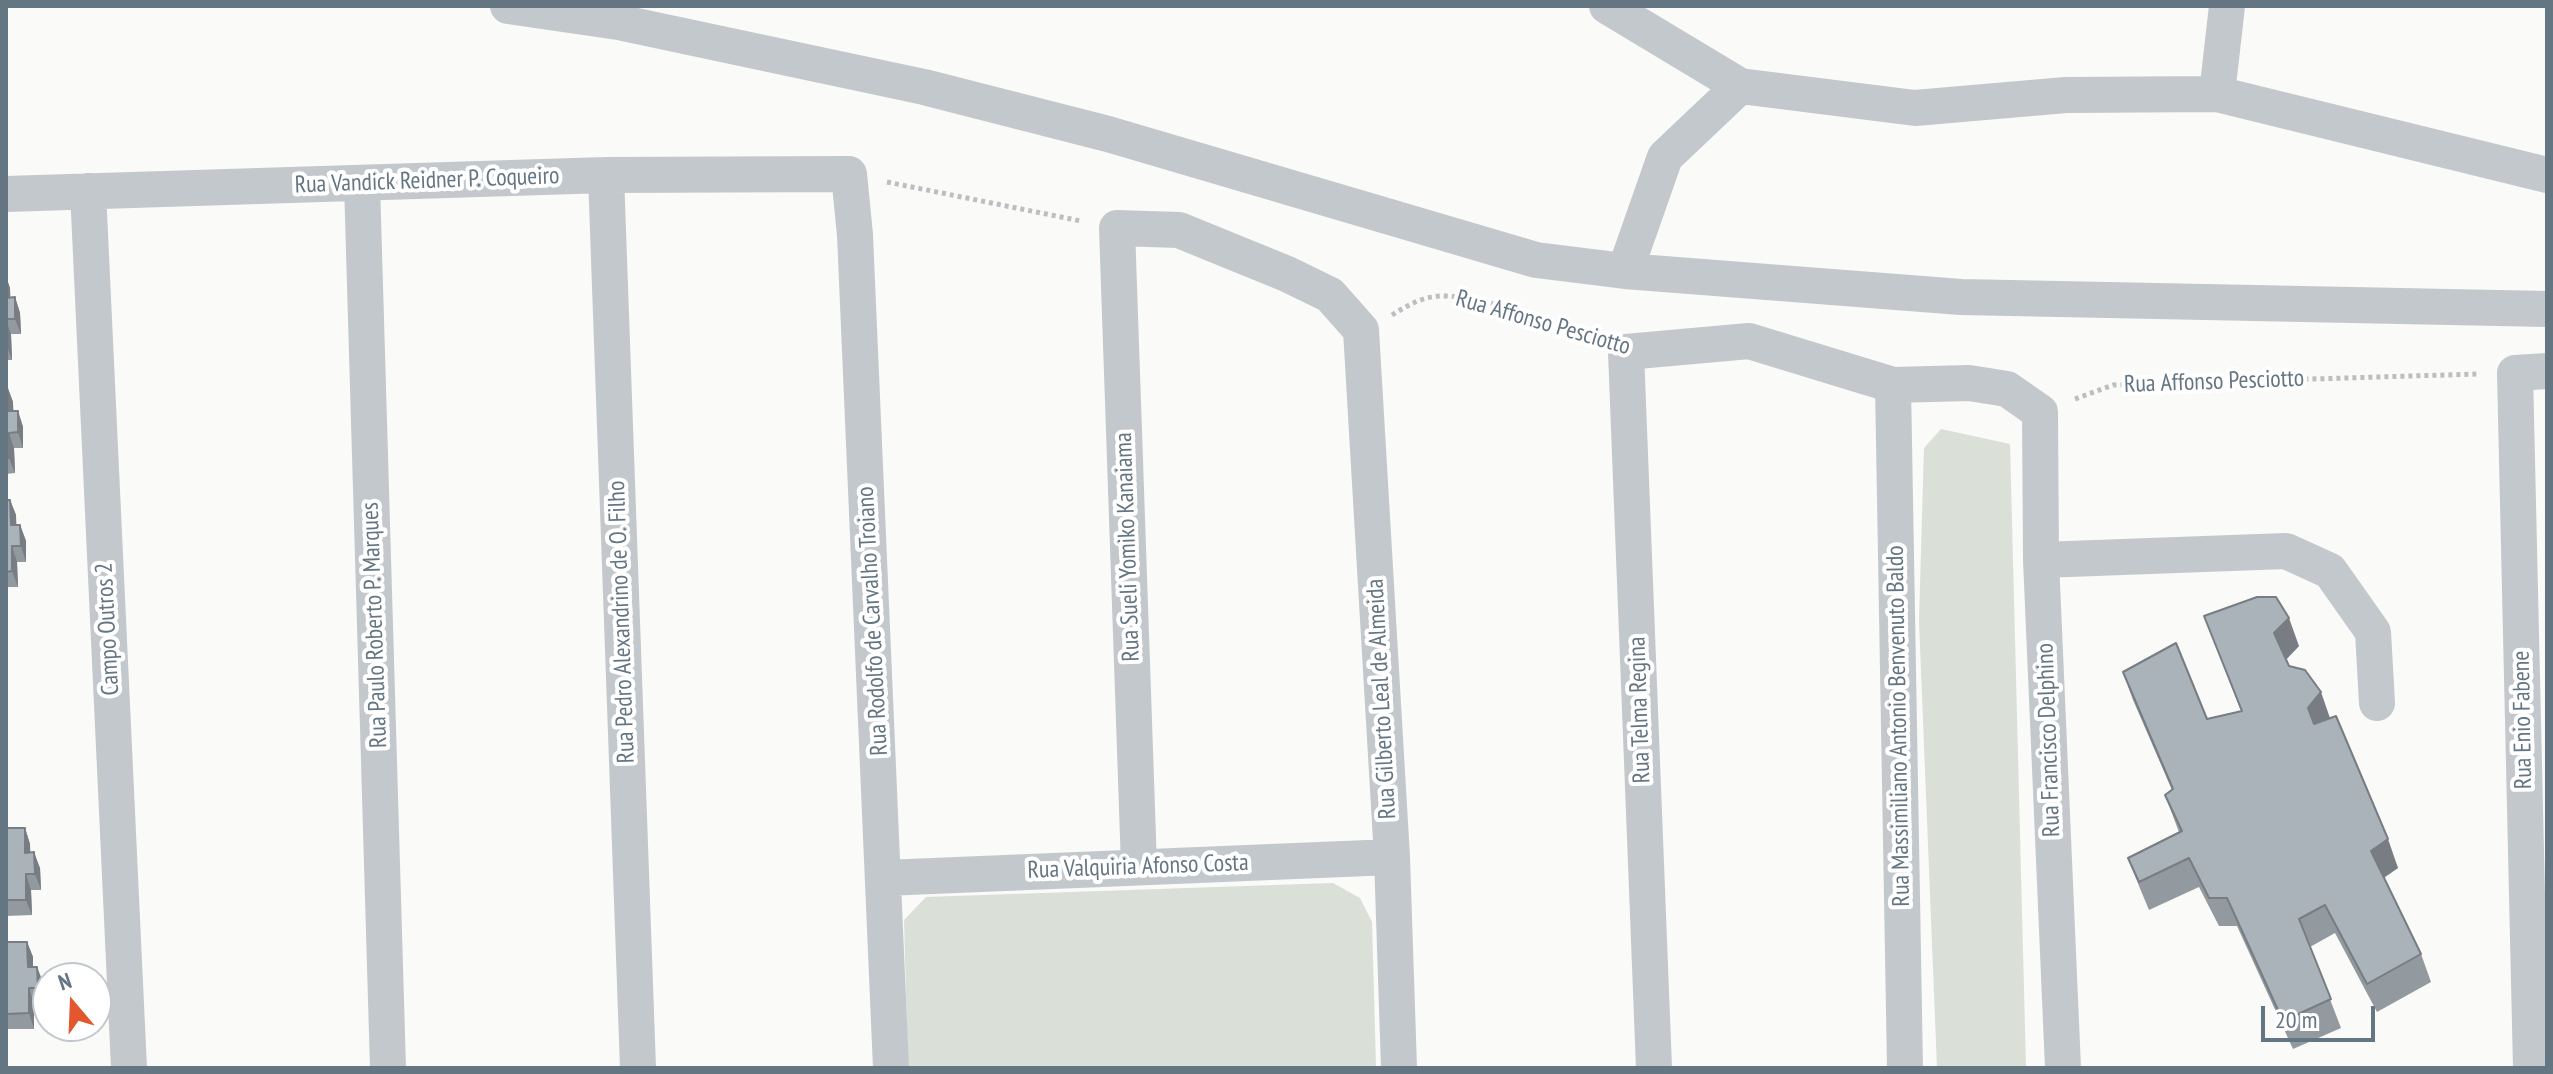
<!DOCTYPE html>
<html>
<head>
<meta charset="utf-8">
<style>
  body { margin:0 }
  #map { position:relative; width:2553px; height:1074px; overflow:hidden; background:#fafaf8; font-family:"PT Sans Narrow",sans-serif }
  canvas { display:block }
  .frame { position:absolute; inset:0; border:8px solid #657683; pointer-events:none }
  .north { position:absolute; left:32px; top:962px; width:80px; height:80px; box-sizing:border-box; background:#fff; border:2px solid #c1c8cd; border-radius:50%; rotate:341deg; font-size:22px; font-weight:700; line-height:32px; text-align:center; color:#657683 }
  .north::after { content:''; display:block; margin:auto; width:28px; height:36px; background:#e4572e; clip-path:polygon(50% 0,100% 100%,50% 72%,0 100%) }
  .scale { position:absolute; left:2261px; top:1006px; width:114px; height:36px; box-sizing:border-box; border:4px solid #657683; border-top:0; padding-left:10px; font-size:24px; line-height:28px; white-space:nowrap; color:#657683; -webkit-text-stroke:6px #fff; paint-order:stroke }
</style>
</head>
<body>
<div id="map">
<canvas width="2553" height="1074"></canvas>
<div class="frame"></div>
<div class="north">N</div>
<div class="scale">20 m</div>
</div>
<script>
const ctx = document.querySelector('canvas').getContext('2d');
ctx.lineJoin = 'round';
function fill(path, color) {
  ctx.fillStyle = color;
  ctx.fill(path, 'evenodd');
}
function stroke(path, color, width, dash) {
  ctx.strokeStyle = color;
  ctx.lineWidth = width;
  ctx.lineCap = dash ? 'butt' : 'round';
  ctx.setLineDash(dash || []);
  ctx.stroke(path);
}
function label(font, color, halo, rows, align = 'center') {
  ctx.font = font + ' "PT Sans Narrow",sans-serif';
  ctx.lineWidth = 8;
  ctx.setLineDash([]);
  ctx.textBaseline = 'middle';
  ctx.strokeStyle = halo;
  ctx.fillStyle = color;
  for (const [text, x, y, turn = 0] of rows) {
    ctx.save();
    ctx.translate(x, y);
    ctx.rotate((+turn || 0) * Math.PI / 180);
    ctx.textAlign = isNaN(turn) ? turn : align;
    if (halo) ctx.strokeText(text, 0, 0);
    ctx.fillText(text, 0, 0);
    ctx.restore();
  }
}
const green = new Path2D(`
  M 1941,429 L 2010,444 L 2026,1068 L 1937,1068 L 1919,621 L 1924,448 Z
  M 1333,883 L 1360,898 L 1372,922 L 1376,1068 L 908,1068 L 904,920 L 926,897 Z`);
const path = new Path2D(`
  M 887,182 L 1081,221
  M 1392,315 C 1408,305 1425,295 1445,296 C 1495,297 1545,323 1591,340
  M 2075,399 L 2113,385 L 2478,374`);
const minor = new Path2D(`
  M 508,6 L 618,22 L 924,87 L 1108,134 L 1536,260 L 1625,271 L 1961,297 L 2547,309
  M 1607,6 L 1740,86 L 1915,108 L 2066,95 L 2217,94
  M 2227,6 L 2217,94 L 2547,175
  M 606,175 L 638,1068
  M 362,183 L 388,1068
  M 88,191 L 129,1068
  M 6,194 L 606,175 L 849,174 L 855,235 L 891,1068
  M 1625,271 L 1665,157 L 1740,86
  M 1893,385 L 1905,1068
  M 2041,560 L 2286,551 L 2330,571 L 2373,632 L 2377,703
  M 1139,866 L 1117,228 L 1179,230 L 1287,274 L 1330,295 L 1361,330 L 1392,857 L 1399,1068
  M 884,878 L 1392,857
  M 1654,1068 L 1626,352 L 1749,341 L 1893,385 L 1969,383 L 2007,389 L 2040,412 L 2041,560 L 2063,1068
  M 2531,1068 L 2515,373 L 2547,371`);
const wall = new Path2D(`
  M 6,277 L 10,288 L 10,297 L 15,297 L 20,313 L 21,334 L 11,334 L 12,360 L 6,360 Z
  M 6,386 L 7,386 L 13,402 L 13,411 L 18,411 L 23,427 L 23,448 L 14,448 L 15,473 L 6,474 Z
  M 6,500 L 10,500 L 16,515 L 16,525 L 20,525 L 26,541 L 26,562 L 17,562 L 18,587 L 6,587 Z
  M 2204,616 L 2299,646 L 2286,660 L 2289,666 L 2330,718 L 2398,868 L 2384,878 L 2421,954 L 2431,982 L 2377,1012 L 2335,933 L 2310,947 L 2341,1028 L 2293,1049 L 2237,926 L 2219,926 L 2199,887 L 2149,910 L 2139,886 L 2128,858 L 2179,832 L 2165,795 L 2172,790 L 2133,700 L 2123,672 L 2207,719 L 2241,711 Z
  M 6,828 L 25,828 L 30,844 L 30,853 L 40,868 L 41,890 L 31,890 L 32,915 L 6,916 Z
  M 6,942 L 27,942 L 33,957 L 33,967 L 43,982 L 43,1003 L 34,1004 L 34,1029 L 6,1029 Z`);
const shadedWall = new Path2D(`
  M 6,277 L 10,288 L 11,313 L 6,300 Z
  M 15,297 L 20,313 L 21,334 L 15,319 Z
  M 6,320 L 11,334 L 12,360 L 6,344 Z
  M 7,386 L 13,402 L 14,427 L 8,411 Z
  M 18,411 L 23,427 L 23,448 L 18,432 Z
  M 9,433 L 14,448 L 15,473 L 9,458 Z
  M 10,500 L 16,515 L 17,541 L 11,525 Z
  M 20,525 L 26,541 L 26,562 L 21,546 Z
  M 12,546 L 17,562 L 18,587 L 12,571 Z
  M 2289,618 L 2299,646 L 2284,661 L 2274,633 Z
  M 2321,692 L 2331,721 L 2318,736 L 2308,708 Z
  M 25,828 L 30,844 L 31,868 L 25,853 Z
  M 2388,839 L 2398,868 L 2381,879 L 2371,851 Z
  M 34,852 L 40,868 L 41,890 L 35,874 Z
  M 26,874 L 31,890 L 32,915 L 26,900 Z
  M 27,942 L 33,957 L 33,982 L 28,967 Z
  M 37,967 L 43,982 L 43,1003 L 38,988 Z
  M 29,988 L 34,1004 L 34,1029 L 29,1013 Z`);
const building = new Path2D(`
  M 15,297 L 15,319 L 6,319 L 6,298 Z
  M 6,386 L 7,386 L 8,411 L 18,411 L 18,432 L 9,433 L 9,458 L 6,458 Z
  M 6,500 L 10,500 L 11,525 L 20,525 L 21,546 L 12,546 L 12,571 L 6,572 Z
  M 2257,597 L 2276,597 L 2289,618 L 2274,633 L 2289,666 L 2305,670 L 2321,692 L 2308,708 L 2314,724 L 2336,716 L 2388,839 L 2371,851 L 2421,954 L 2367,984 L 2325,905 L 2299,919 L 2331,999 L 2283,1021 L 2227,898 L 2209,898 L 2189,858 L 2139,882 L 2128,858 L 2182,831 L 2165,795 L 2173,789 L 2123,672 L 2176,643 L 2207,719 L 2242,711 L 2204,616 Z
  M 6,828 L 25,828 L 25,853 L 34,852 L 35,874 L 26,874 L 26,900 L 6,900 Z
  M 6,942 L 27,942 L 28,967 L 37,967 L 38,988 L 29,988 L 29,1013 L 6,1014 Z`);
const streetNames = [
  ["Rua Vandick Reidner P. Coqueiro",427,181,-2],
  ["Rua Affonso Pesciotto",1543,323,16],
  ["Rua Affonso Pesciotto",2214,382,-2],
  ["Rua Sueli Yomiko Kanaiama",1128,547,-92],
  ["Rua Rodolfo de Carvalho Troiano",873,621,-93],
  ["Rua Pedro Alexandrino de O. Filho",622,622,-92],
  ["Rua Paulo Roberto P. Marques",375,625,-92],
  ["Campo Outros 2",108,629,-93],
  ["Rua Gilberto Leal de Almeida",1382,699,-93],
  ["Rua Telma Regina",1640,710,-92],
  ["Rua Enio Fabene",2523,720,-91],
  ["Rua Massimiliano Antonio Benvenuto Baldo",1899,726,-91],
  ["Rua Francisco Delphino",2049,740,-92],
  ["Rua Valquiria Afonso Costa",1138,867,-2]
];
fill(green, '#dadfd7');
stroke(path, '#bbbfc2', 5, [4, 4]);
stroke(minor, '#c3c8cc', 36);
fill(wall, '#929a9f');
fill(shadedWall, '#777d82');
fill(building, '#aab3b9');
stroke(building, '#777d82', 2);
label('24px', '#657683', '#fff', streetNames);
</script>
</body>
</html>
